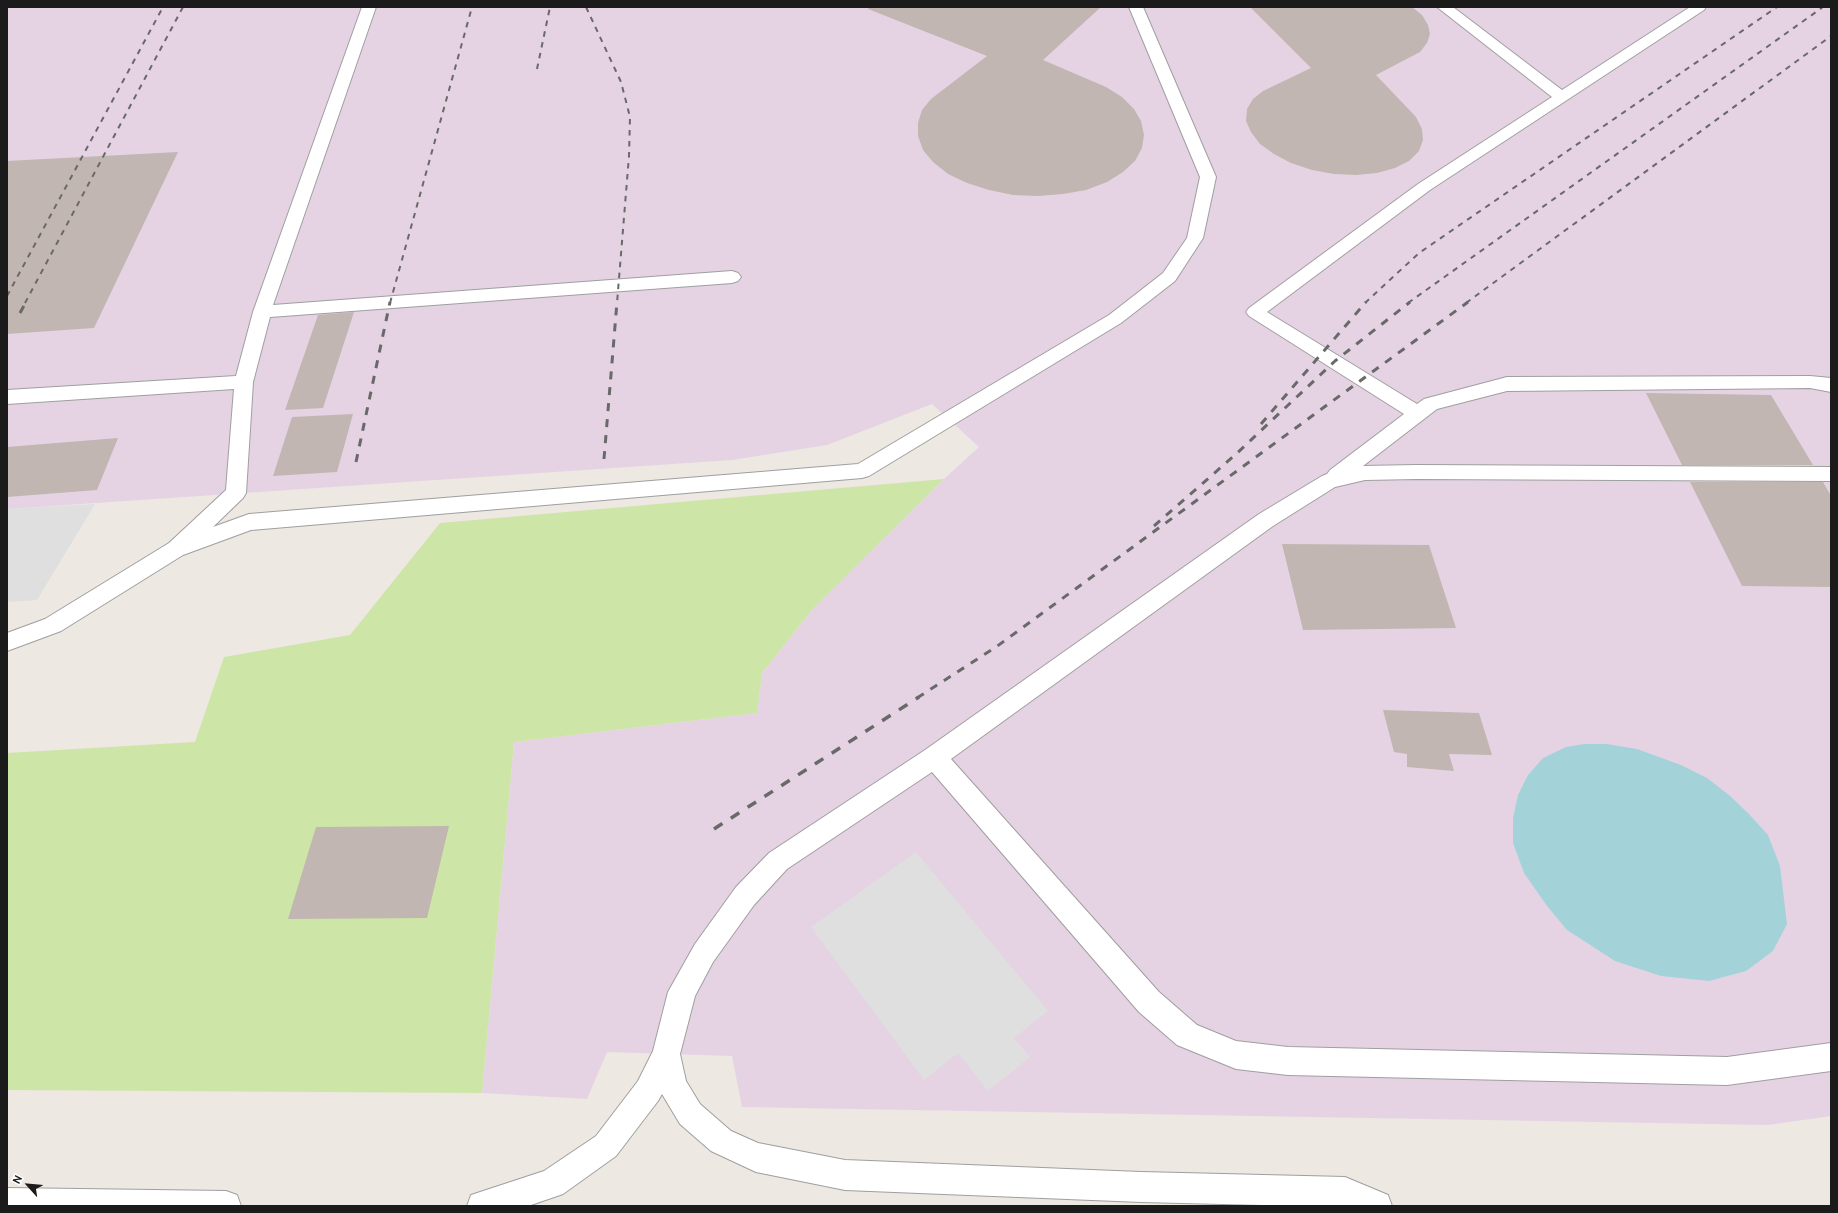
<!DOCTYPE html>
<html>
<head>
<meta charset="utf-8">
<style>
	body { margin:0 }
	#map { position:relative; width:1838px; height:1213px; overflow:hidden; background:#ede8e1; font-family:Cabin,sans-serif }
	canvas { display:block }
	.frame { position:absolute; inset:0; border:8px solid #1b1b1b; pointer-events:none }
	.north { position:absolute; left:8px; top:1165px; width:40px; height:40px; -webkit-text-stroke:3px #fff; paint-order:stroke; rotate:297deg; font-size:11px; font-weight:700; line-height:16px; text-align:center; color:#1b1b1b }
	.north::after { content:''; display:block; margin:auto; width:14px; height:18px; background:#1b1b1b; clip-path:polygon(50% 0,100% 100%,50% 72%,0 100%) }
</style>
</head>
<body>
<div id="map">
<canvas width="1838" height="1213"></canvas>
<div class="frame"></div>
<div class="north">N</div>
</div>
<script>
const ctx = document.querySelector('canvas').getContext('2d');
ctx.lineJoin = 'round';
function fillPath(path, color) {
  ctx.fillStyle = color;
  ctx.fill(path, 'evenodd');
}
function stroke(path, color, width, dash) {
  ctx.strokeStyle = color;
  ctx.lineWidth = width;
  ctx.lineCap = dash ? 'butt' : 'round';
  ctx.setLineDash(dash || []);
  ctx.stroke(path);
}
const industrial = new Path2D(`
	M7,7h1824v1109l-63,9 -1026,-18 -10,-51 -125,-4 -20,47 -105,-6 32,-351 243,-29 5,-40 50,-63 132,-131 35,-32 -47,-43 -105,41 -95,15 -725,49z`);
const grass = new Path2D(`
	M944,479l-132,131 -50,63 -5,40 -243,29 -32,351 -475,-3v-337l188,-11 29,-85 126,-22 90,-112z`);
const parking = new Path2D(`
	M95,504l-58,96 -30,2v-93z
	M916,852l132,159 -34,27 16,19 -42,34 -30,-38 -34,27 -113,-153z`);
const water = new Path2D(`
	M1584,744h23l30,5 44,16 26,13 22,17 20,19 19,21 12,31 7,58 -14,27 -27,20 -37,10 -48,-5 -46,-15 -48,-31 -20,-24 -23,-33 -11,-30v-25l5,-23 10,-20 15,-17 23,-11z`);
const building = new Path2D(`
	M869,7h232l-58,53 63,27 16,10 12,12 7,12 3,14 -2,13 -7,13 -12,11 -16,10 -21,8 -23,4 -25,2 -25,-1 -24,-5 -22,-7 -19,-9 -15,-12 -10,-12 -5,-14v-13l4,-13 9,-11 56,-43 -119,-47z
	M1250,7h162l10,8 6,10 2,9 -3,9 -7,9 -44,23 40,42 6,12 1,11 -4,11 -10,10 -14,7 -18,5 -21,2 -22,-1 -22,-4 -21,-7 -17,-9 -14,-10 -9,-12 -5,-11 1,-12 6,-10 10,-8 48,-23z
	M178,152l-84,176 -87,6v-173z
	M354,312l-31,96 -38,2 33,-95z
	M1646,393l125,2 42,70h-131z
	M353,414l-16,58 -64,4 19,-59z
	M118,438l-21,52 -90,7v-50z
	M1690,482h133l8,14v91l-89,-1z
	M1282,544l147,1 27,83 -153,2z
	M1383,710l96,3 13,42 -43,-1 5,17 -47,-4v-13l-13,-2z
	M449,826l-22,92 -139,1 28,-92z`);
const service = new Path2D(`
	M362,7h14l-103,298 459,-34 6,2 3,4 -3,4 -6,2 -462,34 -17,65 -7,111 -3,5 -30,29 36,-13 609,-50 251,-149 54,-42 24,-35 13,-61 -71,-170h14l73,170 -13,61 -28,43 -54,42 -252,153 -7,2 -611,52 -68,25 -122,76 -54,20v-18l38,-14 124,-76 57,-53 8,-101 -227,15v-14l229,-14 17,-64z
	M1437,7h16l109,83 128,-83h16l-2,3 -274,180 -163,122 150,92 7,-5 83,-22 303,-1 21,2v14l-21,-4 -303,3 -70,18 -74,57 54,-1 414,2v14l-414,-2 -52,1 -30,7 -62,39 -322,233 208,233 38,33 39,16 52,6 439,10 104,-14v28l-104,14 -439,-10 -52,-6 -59,-24 -38,-33 -207,-240 -145,97 -33,36 -41,57 -18,34 -15,58 6,27 14,23 31,27 27,12 87,17 296,12 204,5 43,18 4,11h-89l-162,-4 -296,-12 -89,-18 -45,-21 -31,-27 -18,-30 -4,7 -42,55 -53,38 -35,12h-61l4,-11 73,-24 52,-35 42,-55 15,-30 15,-59 27,-48 41,-57 33,-34 156,-103 334,-236 63,-38 5,-2 3,-4 74,-56 -155,-98 -3,-4 3,-4 169,-124 134,-87z`);
const tertiary = new Path2D(`
	M7,1188l219,3 11,4 4,11h-234z`);
const railFar2 = new Path2D(`
	M586,7l35,75 9,35 -1,39 -12,147
	M537,69l13,-62
	M7,296l156,-289
	M25,303l158,-296
	M390,303l82,-296
	M1365,303l54,-50 358,-246
	M1408,303l415,-296
	M1466,303l365,-267`);
const railFar1 = new Path2D(`
	M20,313l6,-11
	M1261,424l105,-122
	M604,459l13,-157
	M356,462l34,-160
	M1154,526l81,-71 100,-94 75,-59
	M917,698l79,-51 472,-345`);
const rail = new Path2D(`
	M714,829l205,-132`);
fillPath(industrial, '#e5d3e4');
fillPath(grass, '#cee5a8');
fillPath(parking, '#dfdfdf');
fillPath(water, '#a3d3d9');
fillPath(building, '#c1b6b1');
stroke(service, '#9f9f9f', 2);
stroke(tertiary, '#9f9f9f', 2);
fillPath(service, '#fff');
fillPath(tertiary, '#fff');
stroke(railFar2, '#696969', 2, [5.5, 5.5]);
stroke(railFar1, '#696969', 3, [8, 8]);
stroke(rail, '#696969', 3.5, [10, 10]);
</script>
</body>
</html>
